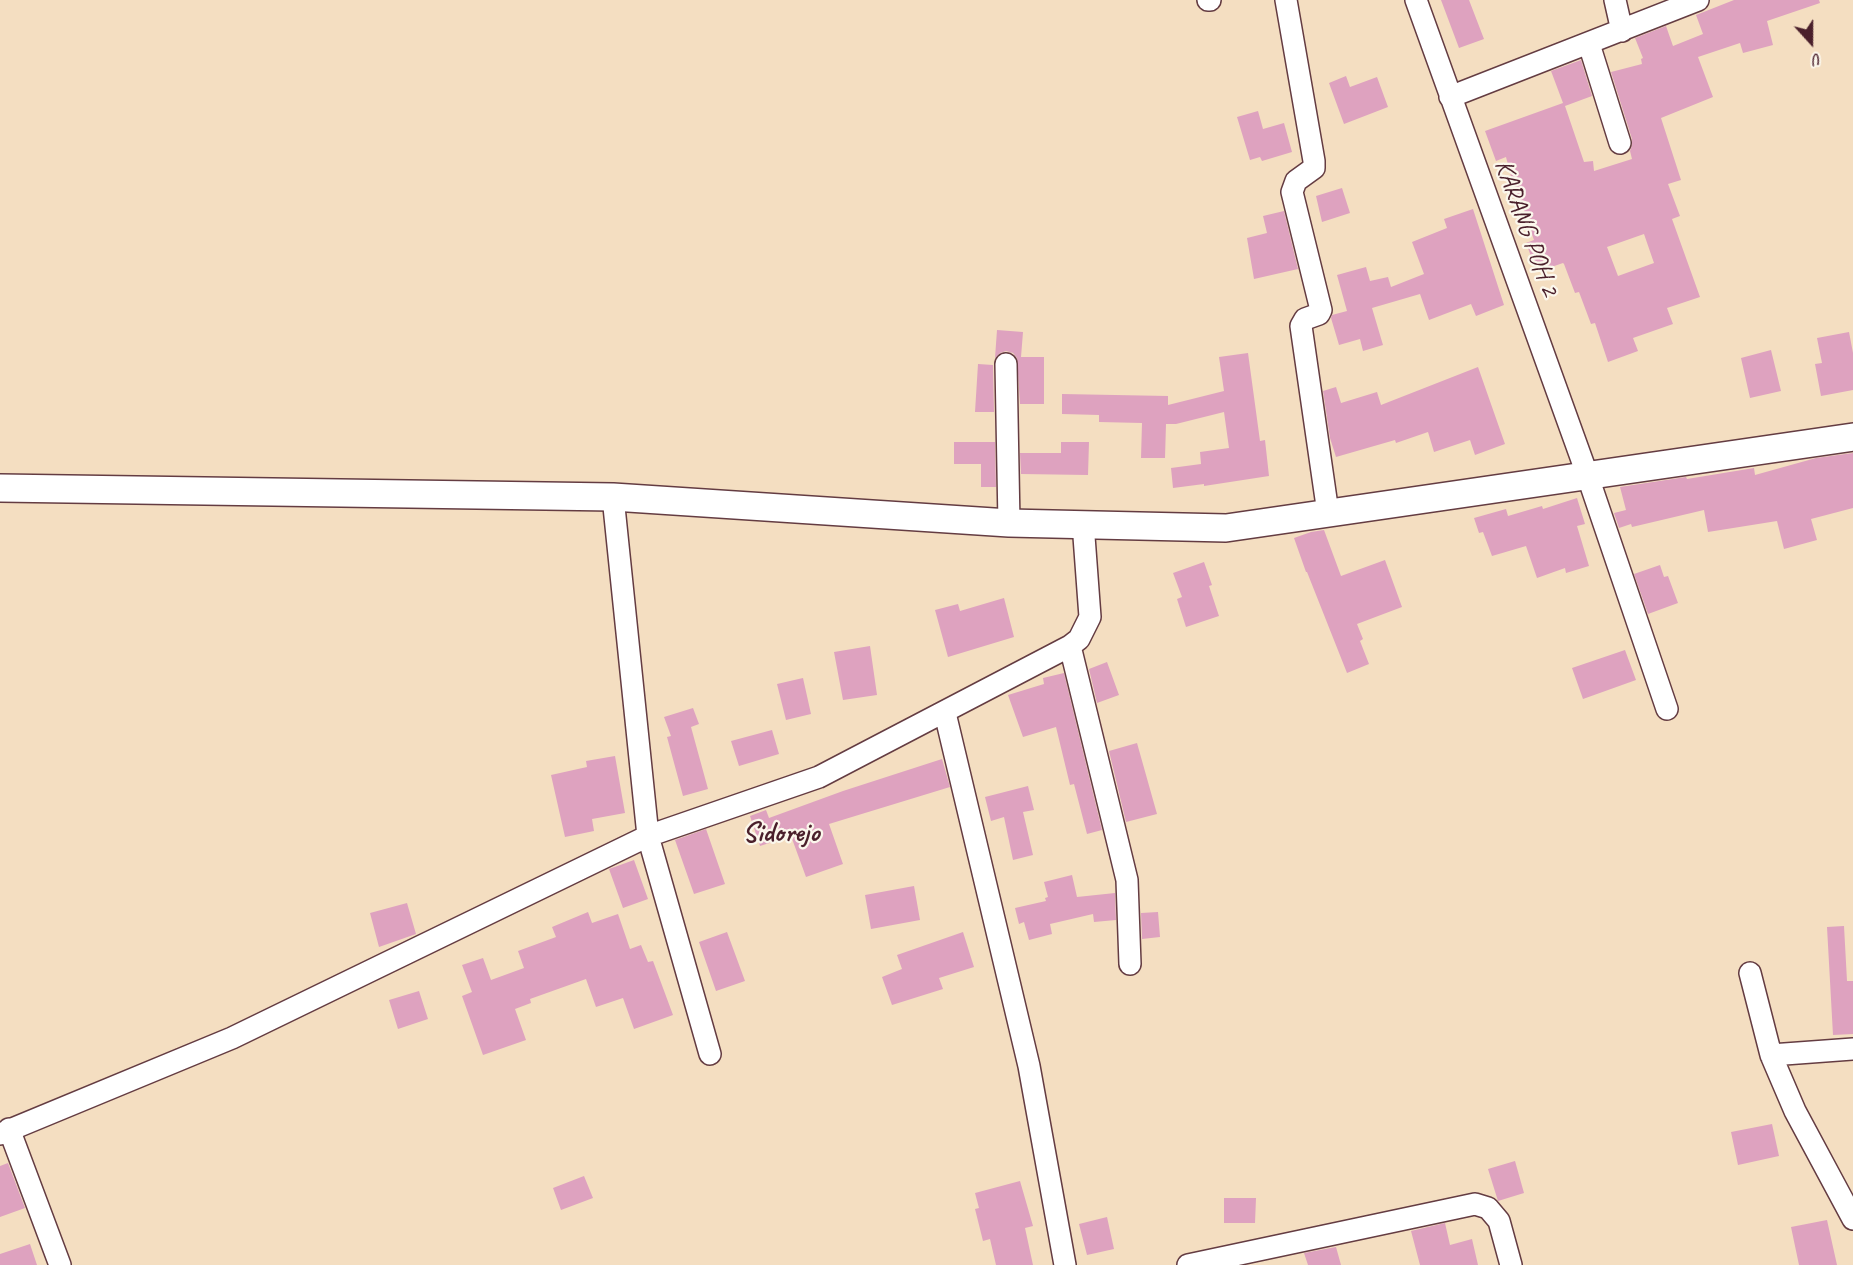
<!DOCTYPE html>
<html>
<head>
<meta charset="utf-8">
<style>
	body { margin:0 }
	#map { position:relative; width:1853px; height:1265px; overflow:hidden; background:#f4dec1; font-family:Caveat,sans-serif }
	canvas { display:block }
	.north { position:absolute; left:1781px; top:12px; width:60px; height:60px; -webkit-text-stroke:4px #fbf7ec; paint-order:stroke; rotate:159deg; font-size:16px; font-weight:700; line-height:24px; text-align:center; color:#4a1f2b }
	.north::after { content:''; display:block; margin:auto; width:21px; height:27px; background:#4a1f2b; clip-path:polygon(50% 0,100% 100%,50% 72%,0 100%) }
</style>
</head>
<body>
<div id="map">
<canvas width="1853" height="1265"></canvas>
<div class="north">U</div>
</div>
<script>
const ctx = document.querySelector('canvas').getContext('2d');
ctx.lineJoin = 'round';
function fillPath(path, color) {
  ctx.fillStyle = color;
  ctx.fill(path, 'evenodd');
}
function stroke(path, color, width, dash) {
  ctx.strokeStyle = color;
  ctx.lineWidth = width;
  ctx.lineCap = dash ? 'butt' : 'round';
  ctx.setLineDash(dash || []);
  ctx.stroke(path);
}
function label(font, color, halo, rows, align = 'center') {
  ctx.font = font + ' Caveat,sans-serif';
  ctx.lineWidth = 4.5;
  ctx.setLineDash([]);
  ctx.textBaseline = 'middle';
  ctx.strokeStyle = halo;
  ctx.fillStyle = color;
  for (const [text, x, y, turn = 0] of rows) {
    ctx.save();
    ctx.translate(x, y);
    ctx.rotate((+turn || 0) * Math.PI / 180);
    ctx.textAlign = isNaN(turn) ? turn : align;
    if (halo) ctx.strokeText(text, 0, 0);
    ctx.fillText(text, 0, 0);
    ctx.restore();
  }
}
const building = new Path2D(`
	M1441,0h28l15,39 -25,9z
	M1734,0h85l1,3 -53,18 6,24 -30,8 -3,-10 -42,14 15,40 -52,21 20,62 -13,4 12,32 -8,3 28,78 -33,11 6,16 -40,14 5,13 -30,11 -13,-39 -4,1 -12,-32 -4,1 -11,-29 -1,-1 -26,9 -11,-29 8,-3 -14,-41 -3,1 -11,-43 -10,4 -11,-30 78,-28 -12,-32 30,-11 11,36 -27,10 19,56 9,-1 1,10 38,-12 -2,-8 2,-6v-6l-21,-67 31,-8 -1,-5 2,-1 -8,-20 31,-12 7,20 30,-12 -7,-19zM1644,234l10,29 -36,13 -11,-29z
	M1346,76l4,11 27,-10 11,30 -44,17 -15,-41z
	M1258,111l5,18 21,-6 8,29 -30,9 -2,-4 -10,3 -13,-43z
	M1342,188l8,25 -28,9 -6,-26z
	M1473,209l31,96 -28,11 -5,-12 -42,16 -9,-26 -48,14 11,37 -20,6 -3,-12 -21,6 -8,-27 1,-3 15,-4 -10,-36 29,-8 4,14 18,-4 3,10 33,-13 -12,-32 35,-14 -3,-9z
	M1284,211l14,58 -44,10 -7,-41 20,-5 -4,-17z
	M997,330l26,2 -2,25h23v47h-24l-3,-46 -4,-5 -7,-2 -6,2 -5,5z
	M1849,332l4,21v37l-32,6 -6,-32 7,-1 -5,-25z
	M1771,350l10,41 -31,7 -9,-40z
	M1248,353l12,88 5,-1 4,36 -65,10v-2l-31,4 -2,-20 30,-4 -1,-12 29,-4 -5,-36 -48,12h-10l-1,34h-24l1,-35 -43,-1v-7l-37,-1v-20l106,2v9l56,-14 -5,-34z
	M978,364l15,1 1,47h-19z
	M1478,367l27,77 -30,11 -5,-15 -36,12 -6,-20 -32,11 -1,-3 -59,17 -6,-19 -7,-47 13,-4 5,16 36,-11 4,13z
	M954,442h41l1,45h-15v-23h-27z
	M1061,442h28l-1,33 -67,-1 -1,-21h41z
	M1853,453v55l-42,11 6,21 -33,9 -7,-28 -69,11 -4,-22 -72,17 -1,-3 -12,4 -5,-15 12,-3 -6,-23 66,-10 1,2 67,-11 1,7 61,-17z
	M1577,498l8,26 -8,2 12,40 -23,7 -1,-5 -28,10 -11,-32 -34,10 -9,-24 -4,1 -5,-15 32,-9 2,7 34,-10 1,3z
	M1324,530l17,46 44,-16 17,47 -45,17 6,15 -3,2 9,23 -22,9 -40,-101h-1l-12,-34 17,-6z
	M1204,562l8,23 -3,1 10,30 -33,11 -9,-28 5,-2 -9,-24z
	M1660,565l4,12 4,-1 10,27 -30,11 -14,-40z
	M1004,598l10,39 -66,20 -13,-47 23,-6 2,7z
	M870,646l7,49 -34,5 -9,-48z
	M1625,650l11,30 -53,19 -11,-31z
	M1107,662l12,33 -22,8 -8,-34z
	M1064,673l38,157 -15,4 -13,-50 -4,1 -14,-58 -33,10 -15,-42 36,-11 -1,-6z
	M803,678l8,36 -25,6 -9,-36z
	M693,708l6,16 -8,3 17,62 -25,7 -16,-59 4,-1 -7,-19z
	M772,730l7,24 -40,12 -8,-25z
	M1137,743l20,71 -31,8 -17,-71z
	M615,756l10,57 -33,6 2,12 -29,6 -14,-62 36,-8 -1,-6z
	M942,759l8,28 -121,37 14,40 -37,13 -15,-41 -31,10 -10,-30 16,-6 3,8 74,-27z
	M1028,786l6,24 -11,2 10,43 -20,5 -9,-43 -13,4 -6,-24z
	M706,829l19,55 -31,10 -19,-54z
	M634,860l14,39 -25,9 -14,-39z
	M1072,875l5,22 38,-4 1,27 -22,2 -1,-8 -43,10 2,10 -23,6 -5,-18 -5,2 -4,-16 31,-7 -1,-3 3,-1 -4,-15z
	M914,886l6,34 -49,9 -6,-34z
	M407,903l9,31 -37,13 -9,-34z
	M588,912l4,11 26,-9 12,35 11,-4 7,17 5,-1 20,54 -39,14 -11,-31 -27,9 -10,-28 -56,20 1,4 -16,6 11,31 -43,15 -21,-59 10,-4 -10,-27 21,-7 8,22 33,-12 -6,-17 38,-14 -4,-10z
	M1158,912l2,25 -18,2 -1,-26z
	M1844,926l3,55h6v53l-20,1 -6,-108z
	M727,932l18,49 -29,10 -17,-49z
	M963,932l11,35 -35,11 4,11 -51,16 -10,-28 20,-8 -5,-14z
	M419,991l9,28 -30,10 -9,-29z
	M1772,1124l7,32 -41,9 -7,-33z
	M1515,1161l9,32 -26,8 -10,-32z
	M8,1163l17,45 -25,9v-51z
	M584,1176l9,22 -32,12 -8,-22z
	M1020,1181l13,45 -8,2 8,37h-37l-6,-26 -7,2 -8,-32 4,-1 -4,-15z
	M1224,1198h32l-1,25h-31z
	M1107,1217l7,32 -27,6 -8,-31z
	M1827,1220l10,45h-38l-8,-38z
	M1445,1223l5,22 22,-6 6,26h-58l-9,-34z
	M30,1244l7,21h-37v-11z
	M1336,1247l5,18h-33l-4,-12z`);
const minor = new Path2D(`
	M1208,0h2
	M1286,0l28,161v7l-18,13 -4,11 29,118 -2,4 -14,5 -4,7 27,187
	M1416,0l171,474 80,235
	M1615,0l7,31
	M1589,44l31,99
	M1450,97l248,-97
	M1006,364l3,159
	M613,497l35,339 62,218
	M1070,646l57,234 3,84
	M945,713l84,353 36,199
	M1750,973l21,82 24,56 58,108
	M1771,1055l82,-6
	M9,1129l51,136
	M0,1134l232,-96 416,-202 171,-59 251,-131 9,-7 11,-22 -7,-94
	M1188,1265l287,-61 13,4 11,13 12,44`);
const major = new Path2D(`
	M0,488l613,9 396,26 217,5 627,-91`);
const streetNames = [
	["KARANG POH 2",1526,228,70]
];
const quarterNames = [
	["Sidorejo",781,834]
];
fillPath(building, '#dea2bf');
stroke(minor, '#643c42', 24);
stroke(major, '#643c42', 30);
stroke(minor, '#fff', 21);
stroke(major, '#fff', 27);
label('26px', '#4a1f2b', '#fbf7ec', streetNames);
label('bold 28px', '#4a1f2b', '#fbf7ec', quarterNames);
</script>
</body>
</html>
